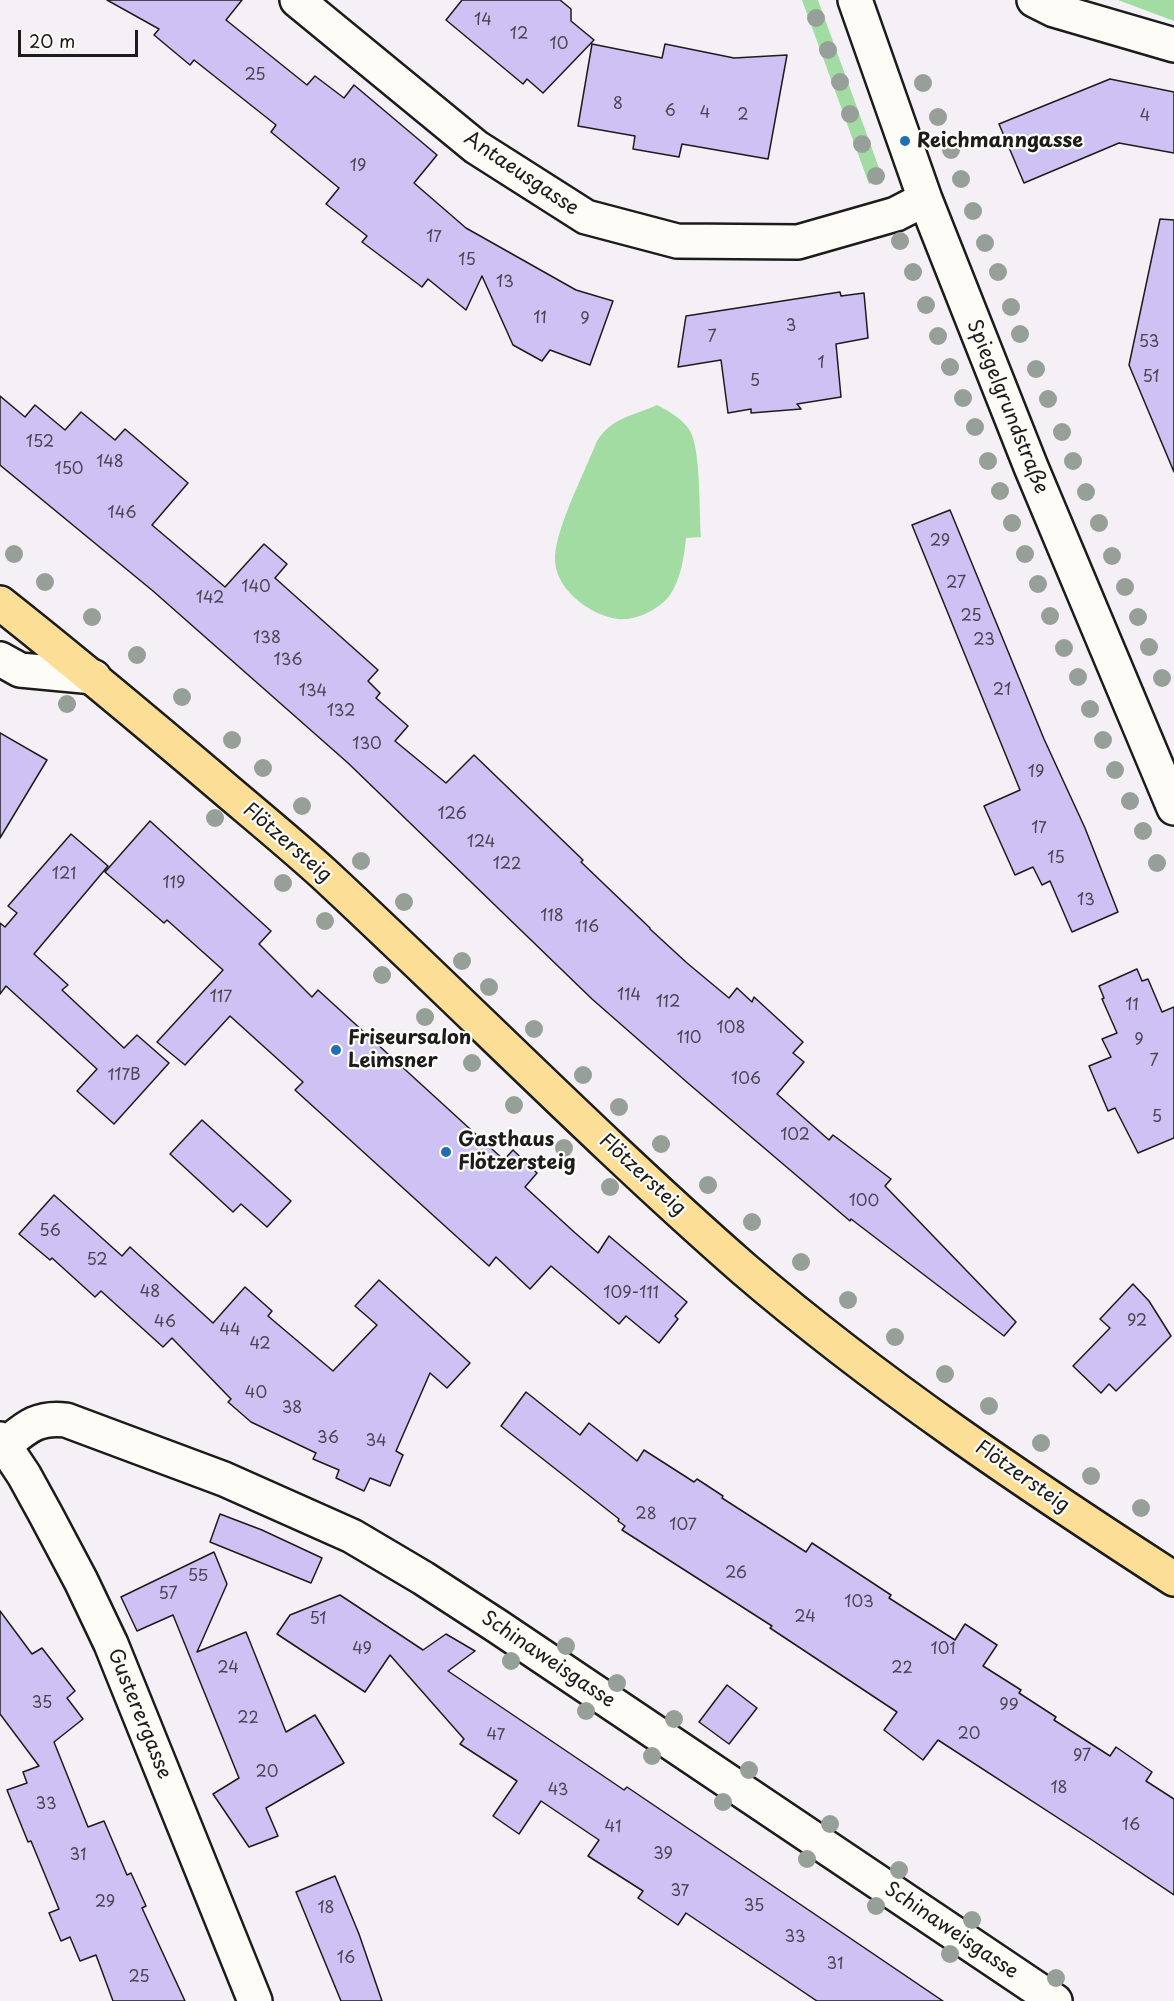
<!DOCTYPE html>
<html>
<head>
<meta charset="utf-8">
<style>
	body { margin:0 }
	#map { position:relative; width:1174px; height:2001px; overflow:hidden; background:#f4f0f6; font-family:"Playpen Sans",sans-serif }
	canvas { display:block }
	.scale { position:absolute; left:18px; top:30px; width:120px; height:27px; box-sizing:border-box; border:3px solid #1c1c1c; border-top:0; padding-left:8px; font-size:18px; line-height:21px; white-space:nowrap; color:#1c1c1c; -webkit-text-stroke:4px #fdfcf7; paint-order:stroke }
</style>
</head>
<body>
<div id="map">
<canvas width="1174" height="2001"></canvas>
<div class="scale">20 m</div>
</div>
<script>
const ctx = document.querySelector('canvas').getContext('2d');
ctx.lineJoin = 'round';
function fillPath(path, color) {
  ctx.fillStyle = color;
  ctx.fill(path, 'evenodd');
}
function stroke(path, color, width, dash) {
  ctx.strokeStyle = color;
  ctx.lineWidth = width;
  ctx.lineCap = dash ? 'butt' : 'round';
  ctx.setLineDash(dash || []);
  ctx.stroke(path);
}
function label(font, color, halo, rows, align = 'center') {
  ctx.font = font + ' "Playpen Sans",sans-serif';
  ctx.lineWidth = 4.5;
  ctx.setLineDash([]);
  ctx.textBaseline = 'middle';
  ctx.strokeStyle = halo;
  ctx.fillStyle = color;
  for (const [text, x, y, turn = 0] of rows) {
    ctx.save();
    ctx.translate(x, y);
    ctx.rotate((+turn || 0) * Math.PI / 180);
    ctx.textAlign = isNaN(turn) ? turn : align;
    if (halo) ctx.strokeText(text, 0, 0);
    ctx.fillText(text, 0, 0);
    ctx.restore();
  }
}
const green = new Path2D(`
	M802,0h16l65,179 -14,5z
	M1118,0h56v21z
	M657,405c12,6 27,15 33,26 11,18 9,82 11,106l-15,1c-2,20 -5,40 -16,57 -10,14 -34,26 -52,24 -29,-4 -65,-31 -63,-63 2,-30 30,-85 42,-115 15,-24 36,-25 60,-36z`);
const building = new Path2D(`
	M107,0h135l-16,20 81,65 8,-9 29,22 10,-13 83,70 -23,28 52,45 110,62 37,11 -23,64 -40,-15 -8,11 -29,-16 -31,-69 -16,34 -38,-31 -6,8 -60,-45 5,-6 -41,-32 13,-16 -68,-56 5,-7 -82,-65 -4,5 -36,-30 5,-6z
	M462,0h98l11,9v12l23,19 -51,53 -16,-14 -4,5 -77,-64z
	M592,44l70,14 3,-14 69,14 53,-3 -19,104 -86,-15 -3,13 -46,-8 2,-13 -57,-10z
	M1110,79l64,13v61l-55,-10 -95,40 -25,-59z
	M1160,219l14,1v252l-45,-107z
	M840,292l1,4 23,-3 4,45 -32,6 5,53 -44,7 4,5 -50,4v-4l-23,4 -7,-53 -43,7 8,-51z
	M0,396l25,21 10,-12 30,25 16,-18 34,28 10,-11 63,54 -36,42 73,62 39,-43 23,20 -12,14 103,92 -10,11 12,12 -4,5 32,28 -13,15 51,42 28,-28 109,105 -2,2 69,66v1l37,34 42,35 8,-10 15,14 2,-5 49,45 -10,11 11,9 -27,32 52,46 4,-5 58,44 -6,7 131,136 -12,14 -153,-117 -1,2 -161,-137 -97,-85 -244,-236 -195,-172 -153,-126z
	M950,510l94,229 41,89 33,84 -46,20 -22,-51 -8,4 -9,-18 -18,8 -31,-69 36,-16 -108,-265z
	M0,733l47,27 -47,78z
	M150,821l121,110 -12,13 53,53 6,-7 186,170 9,-10 24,23 -12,14 48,44 25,22 11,-17 78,66 -12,14 3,3 -19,24 -33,-27 -7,8 -68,-58 -21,23 -34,-32 -7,9 -194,-176 8,-8 -73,-66 -45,49 -28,-23 66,-72 -56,-50 -3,3 -59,-51z
	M71,834l37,32 -74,88 34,31 -6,5 62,58 13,-13 32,28 -55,61 -37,-33 20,-22 -91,-83 -6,8v-71l5,4 12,-14 -9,-7z
	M1137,969l5,12 6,-2 14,33 12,-5v131l-36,15 -23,-45 -7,3 -19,-45 22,-9 -9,-18 15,-6 -15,-34 2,-1 -5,-12z
	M202,1120l89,81 -24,26 -26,-23 -8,8 -63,-58z
	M54,1195l68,61 8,-9 83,76 32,-36 27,24 -4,5 65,55 44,-46 -22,-19 24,-26 91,83 -23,25 -17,-15 -34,78 7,4 -13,31 -20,-8 -6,13 -28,-13 3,-8 -26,-11 3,-6 -65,-31 -23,-20 3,-3 -59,-61 -9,9 -62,-56 -6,6 -43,-39 -2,2 -31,-26z
	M1133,1284l16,17 22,35 -55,55 -7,-7 -8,9 -28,-27 37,-38 -10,-9z
	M526,1392l54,43 9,-12 48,38 7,-11 50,32 3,-3 26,17 -1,2 84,54 6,-9 79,52 -2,3 66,42 10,-16 32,21 -14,21 38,24 -2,3 37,24 -2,3 56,36 6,-9 36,25 -6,9 28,18v96l-82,-55 -154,-100 -15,20 -39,-30 13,-18 -127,-84 2,-2 -150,-96 3,-4 -7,-5 1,-2 -118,-93z
	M220,1514l42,16 60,28 -11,25 -101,-41z
	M214,1552l13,32 -30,68 49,-20 40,100 29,-17 29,48 -78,45 12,28 -29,11 -36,-53 26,-16 -66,-163 -36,16 -16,-34z
	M340,1595l83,55 23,-16 29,17 -27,20 176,119 3,-3 316,214h-126l-131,-88 -8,12 -40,-27 5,-7 -55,-35 11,-16 -58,-39 -22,33 -26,-18 24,-35 -57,-37 4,-5 -74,-84 -25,37 -88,-58 13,-19z
	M0,1611l32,43 10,-6 33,43 -8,7 16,21 -29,23 34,85 16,-6 23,54 4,-2 15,33 -4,2 43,93h-72l-17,-46 -16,6 -10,-24 -9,4 -12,-28 10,-4 -28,-68 -3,1 -21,-52 20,-7 -4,-11 16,-6 -39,-52z
	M727,1685l30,23 -28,36 -30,-22z
	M335,1876l24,58 23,67h-41l-45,-109z`);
const minor = new Path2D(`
	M297,0l179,147 110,70 91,24 121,1 98,-28 29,-15
	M855,0l70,199 106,268 143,341
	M1034,0l20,10 120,35
	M0,659l20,11 74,7
	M0,1439l24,36 22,40 35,66 30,63 144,357
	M0,1449c23,-18 34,-33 66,-29l158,59 128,57 71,42 74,48 558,375`);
const major = new Path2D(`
	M0,603c76,60 151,123 225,186 33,28 67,56 99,85 141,131 275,268 420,395 134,115 282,214 430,310`);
const trees = [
	[816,18],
	[828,50],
	[840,82],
	[923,83],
	[850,114],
	[938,117],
	[862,144],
	[951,150],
	[876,176],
	[961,179],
	[973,211],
	[900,241],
	[985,243],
	[913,272],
	[998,272],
	[926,305],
	[1011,307],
	[1020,334],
	[938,336],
	[950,367],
	[1036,369],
	[963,398],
	[1048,399],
	[975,427],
	[1062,432],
	[988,461],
	[1073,461],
	[1000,491],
	[1086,492],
	[1012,523],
	[1099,523],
	[14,554],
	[1025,554],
	[1112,556],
	[45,582],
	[1038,584],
	[1125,587],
	[1050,616],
	[92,617],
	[1138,617],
	[1149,647],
	[1064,648],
	[137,655],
	[1078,677],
	[1162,678],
	[182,697],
	[67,704],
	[1090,709],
	[232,740],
	[1103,740],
	[263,768],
	[1115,770],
	[1130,801],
	[302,806],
	[215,818],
	[1143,831],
	[361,861],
	[1157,863],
	[283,883],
	[404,902],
	[325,921],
	[462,961],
	[382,975],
	[489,987],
	[425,1017],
	[534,1029],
	[472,1063],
	[583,1075],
	[514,1105],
	[619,1107],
	[661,1144],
	[564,1148],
	[708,1185],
	[610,1187],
	[752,1222],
	[801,1262],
	[848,1300],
	[895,1337],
	[945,1374],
	[989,1406],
	[1041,1443],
	[1091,1476],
	[1141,1508],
	[566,1646],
	[511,1661],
	[617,1683],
	[586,1711],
	[674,1719],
	[652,1756],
	[749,1770],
	[723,1802],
	[830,1824],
	[807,1859],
	[899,1870],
	[876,1906],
	[972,1920],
	[950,1954],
	[1056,1978]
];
const markers = [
	[905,141,6,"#1f6fb2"],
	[336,1050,6,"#1f6fb2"],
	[446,1152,6,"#1f6fb2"]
];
const numberNames = [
	["14",483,21],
	["12",519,35],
	["10",559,45],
	["25",255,76],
	["8",618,105],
	["6",670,112],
	["4",705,114],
	["2",743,116],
	["4",1145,117],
	["19",358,167],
	["17",434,238],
	["15",467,261],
	["13",505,283],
	["11",540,319],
	["9",585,320],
	["3",791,327],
	["7",712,338],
	["53",1149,343],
	["1",821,364],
	["51",1151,378],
	["5",755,382],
	["152",40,443],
	["148",110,463],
	["150",69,470],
	["146",122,514],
	["29",940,542],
	["27",956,584],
	["140",256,588],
	["142",210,599],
	["25",971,617],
	["138",267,639],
	["23",984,641],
	["136",288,661],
	["21",1002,691],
	["134",313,692],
	["132",341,712],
	["130",367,745],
	["19",1036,773],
	["126",452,815],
	["17",1039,829],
	["124",481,843],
	["15",1056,859],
	["122",507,865],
	["121",64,875],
	["119",174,884],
	["13",1086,901],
	["118",552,917],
	["116",587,928],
	["114",629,996],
	["117",221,998],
	["112",668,1003],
	["11",1132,1006],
	["108",731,1029],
	["110",689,1039],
	["9",1139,1041],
	["7",1154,1062],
	["117B",124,1076],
	["106",746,1080],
	["5",1157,1118],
	["102",795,1136],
	["100",864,1202],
	["56",50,1232],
	["52",97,1261],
	["48",150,1293],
	["109-111",631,1294],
	["92",1137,1322],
	["46",165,1323],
	["44",230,1331],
	["42",260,1345],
	["40",256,1394],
	["38",292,1409],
	["36",328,1439],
	["34",376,1442],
	["28",646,1515],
	["107",683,1526],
	["26",736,1574],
	["55",198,1577],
	["57",168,1595],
	["103",859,1603],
	["24",805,1618],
	["51",318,1620],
	["49",362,1650],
	["101",943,1650],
	["24",228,1669],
	["22",902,1669],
	["35",42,1704],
	["99",1009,1706],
	["22",248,1719],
	["20",969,1735],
	["47",496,1736],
	["97",1082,1757],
	["20",267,1773],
	["18",1059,1789],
	["43",558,1791],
	["33",46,1805],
	["16",1131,1826],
	["41",613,1828],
	["39",663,1855],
	["31",78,1856],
	["37",680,1892],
	["29",105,1903],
	["35",754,1907],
	["18",326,1909],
	["33",795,1938],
	["16",346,1959],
	["31",835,1965],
	["25",139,1978]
];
const poiNames = [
	["Reichmanngasse",917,141],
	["Friseursalon",348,1038],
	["Leimsner",348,1061],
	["Gasthaus",458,1140],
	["Flötzersteig",458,1163]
];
const streetNames = [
	["Antaeusgasse",521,174,34],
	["Spiegelgrundstraße",1007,407,68],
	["Flötzersteig",287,843,41],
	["Flötzersteig",642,1175,43],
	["Flötzersteig",1022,1477,35],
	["Schinaweisgasse",548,1660,34],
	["Gusterergasse",139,1714,68],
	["Schinaweisgasse",951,1931,34]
];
fillPath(green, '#a2dca2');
fillPath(building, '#cec2f4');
stroke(building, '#1c1c1c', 1.5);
stroke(minor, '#1c1c1c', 38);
stroke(major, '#1c1c1c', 38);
stroke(minor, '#fdfcf7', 33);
stroke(major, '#fdde96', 33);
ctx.fillStyle = '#97a098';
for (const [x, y] of trees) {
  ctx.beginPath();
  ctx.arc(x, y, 9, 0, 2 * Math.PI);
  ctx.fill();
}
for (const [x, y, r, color] of markers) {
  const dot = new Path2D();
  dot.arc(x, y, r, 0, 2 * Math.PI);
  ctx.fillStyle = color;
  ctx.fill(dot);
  stroke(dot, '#fdfcf7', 2);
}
label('16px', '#484652', null, numberNames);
label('bold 20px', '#1c1c1c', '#fdfcf7', poiNames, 'left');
label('20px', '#1c1c1c', '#fdfcf7', streetNames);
</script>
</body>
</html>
